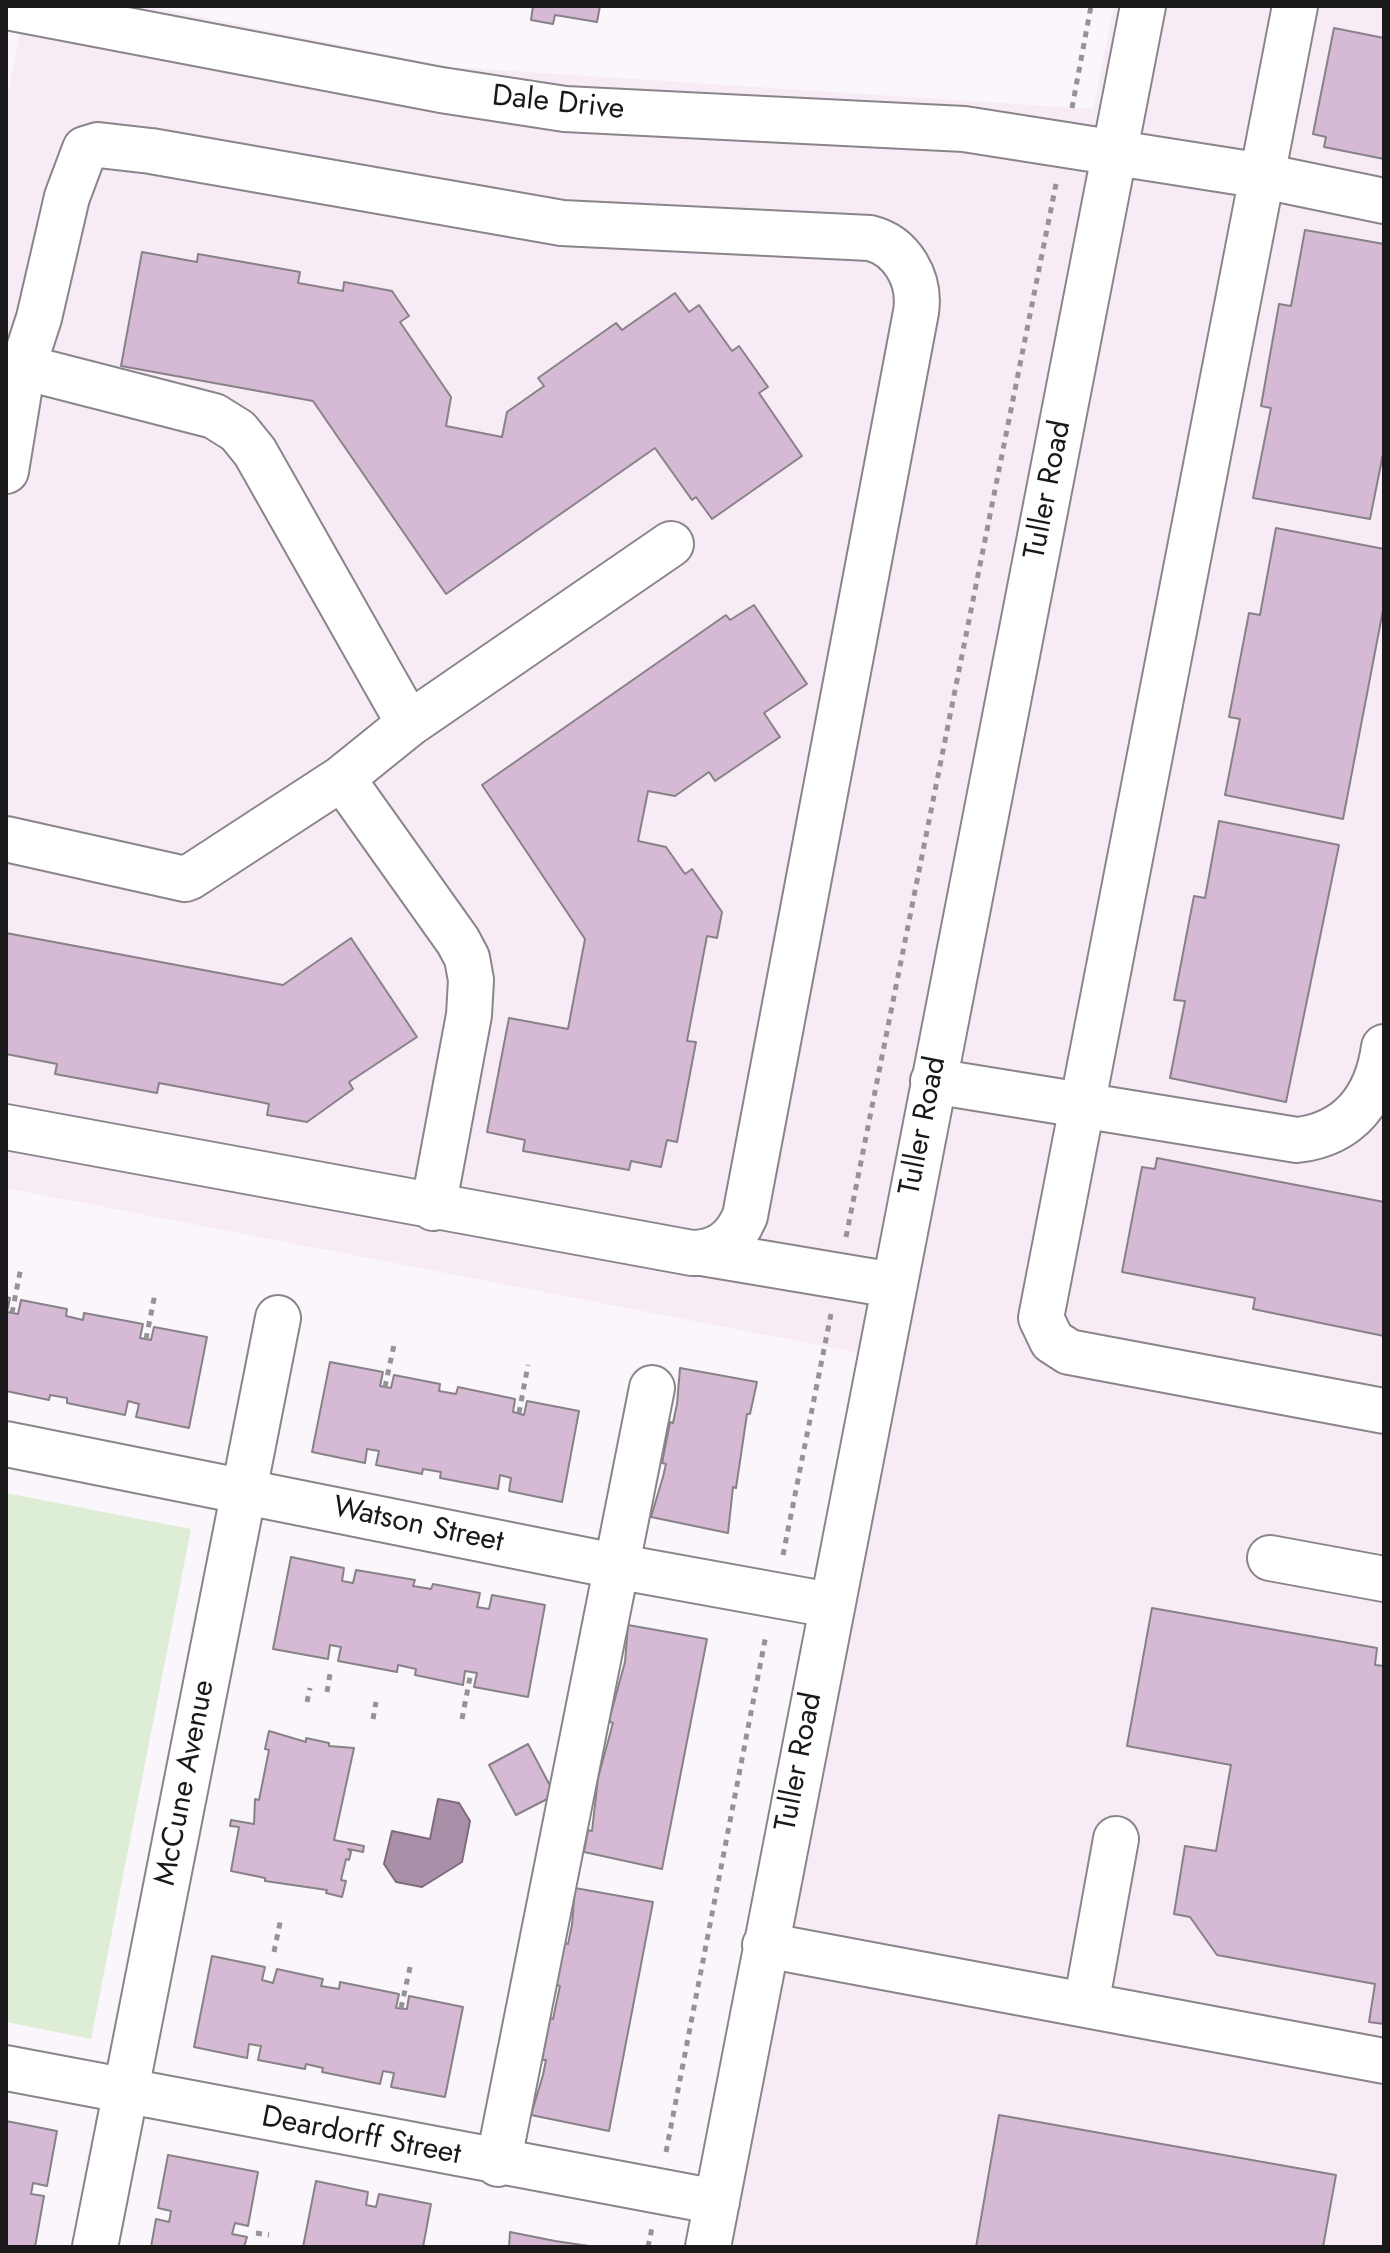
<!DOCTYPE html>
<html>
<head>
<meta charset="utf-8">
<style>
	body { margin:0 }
	#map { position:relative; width:1390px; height:2253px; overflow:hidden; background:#fbf6fb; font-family:Jost,sans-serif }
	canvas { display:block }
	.frame { position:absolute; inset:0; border:8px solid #1a181a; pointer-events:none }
</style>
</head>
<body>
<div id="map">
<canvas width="1390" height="2253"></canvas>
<div class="frame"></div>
</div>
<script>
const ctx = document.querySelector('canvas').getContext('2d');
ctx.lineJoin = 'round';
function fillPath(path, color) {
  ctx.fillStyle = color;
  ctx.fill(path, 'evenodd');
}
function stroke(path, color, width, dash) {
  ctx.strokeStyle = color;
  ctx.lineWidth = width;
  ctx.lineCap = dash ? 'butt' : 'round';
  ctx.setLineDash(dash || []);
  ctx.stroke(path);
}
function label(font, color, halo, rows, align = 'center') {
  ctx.font = font + ' Jost,sans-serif';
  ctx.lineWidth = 7;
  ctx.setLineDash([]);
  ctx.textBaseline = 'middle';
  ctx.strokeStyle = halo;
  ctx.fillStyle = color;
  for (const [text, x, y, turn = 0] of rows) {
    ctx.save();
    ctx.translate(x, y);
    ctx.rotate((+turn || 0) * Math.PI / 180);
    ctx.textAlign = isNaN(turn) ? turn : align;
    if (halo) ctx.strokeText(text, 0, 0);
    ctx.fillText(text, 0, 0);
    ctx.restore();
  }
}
const built = new Path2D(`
	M25,6h122l304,61 642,42 21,-103h270v2241h-685l171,-892 -864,-167v-1084z`);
const green = new Path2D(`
	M6,1493l185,36 -100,510 -85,-17z`);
const water = new Path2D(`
	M438,1799l21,4 11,18 -8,41 -40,25 -26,-5 -12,-18 8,-33 38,8z`);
const building = new Path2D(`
	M533,6h67l-3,16 -42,-7 -2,9 -22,-4z
	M1334,28l50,10v121l-60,-12 2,-10 -13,-3z
	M1305,230l79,14v205l-14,70 -117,-21 18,-90 -10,-2 18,-102 12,2z
	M142,252l55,10 1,-8 102,18 -2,11 45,8 1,-9 48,9 17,25 -9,6 51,75 -5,29 56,11 5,-25 37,-26 -6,-8 78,-55 6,7 53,-37 14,19 10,-7 33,46 7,-5 29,41 -9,6 43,63 -90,63 -16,-22 -4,3 -37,-52 -209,146 -133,-193 -192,-35z
	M1276,528l108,21v56l-41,214 -118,-24 15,-76 -11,-2 20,-104 11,2z
	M754,605l53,79 -43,29 16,24 -65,44 -6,-9 -34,24 -27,-5 -10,50 28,6 19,27 7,-5 30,43 -5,26 -10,-2 -20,105 9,1 -19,100 -10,-2 -6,27 -30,-6 -2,9 -106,-19 2,-11 -38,-8 22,-114 59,11 17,-90 -103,-154 244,-170 4,5z
	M1219,821l120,24 -53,257 -116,-24 15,-77 -11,-1 20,-104 11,2z
	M6,933l277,52 68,-47 66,99 -68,45 4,7 -46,33 -40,-7 2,-11 -9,-2 -101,-19 -2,10 -102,-19 2,-10 -51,-10z
	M1157,1158l227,44v134l-131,-27 2,-11 -133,-26 20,-105 13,2z
	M6,1297l4,1 -3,14 11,2 3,-14 46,9 -1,7 17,4 1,-7 59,11 -3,14 11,2 3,-13 53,10 -18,91 -53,-11 3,-13 -11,-3 -3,14 -58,-12v-5l-17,-3 -1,5 -43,-9z
	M330,1362l53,10 -3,14 5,1 6,1 3,-13 46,9 -1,7 17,3 2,-7 57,12 -2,13 11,3 3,-14 52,10 -17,91 -53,-11 2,-13 -11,-3 -2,14 -58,-11 1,-6 -18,-3 -1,5 -46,-9 3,-14 -12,-2 -2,14 -53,-11z
	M680,1368l77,14 -7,32h-3l-11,74 -3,-1 -5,46 -77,-16 12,-40 3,-13 -4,-1 8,-41 3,1 4,-19z
	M291,1557l53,11 -2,13 11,2 3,-13 59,10 -2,6 18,3 2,-5 47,9 -3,14 12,2 3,-14 53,10 -17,92 -54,-10 3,-14 -12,-2 -2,14 -48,-10 1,-6 -18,-4 -1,7 -59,-11 3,-14 -11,-2 -2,14 -55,-10z
	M1152,1608l225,40 -2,17 9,1v358l-15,-2 6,-38 -158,-29 -27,-38 -16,-3 11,-68 31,5 15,-86 -104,-19z
	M628,1625l79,14 -45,230 -78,-17 4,-22 4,1 6,-53 15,-55 -3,-1v-5l15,-55z
	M269,1731l37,11v-4l23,5v3l25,2 -20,92 30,6 -1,6 -15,-3 3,3 -2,8 -3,-1 -5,21 5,1 -4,16 -16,-4 1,-3 -62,-9v-3l-34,-7 8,-44 -9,-1 1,-6 23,4 1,-25 4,1 10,-50 -4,-1z
	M528,1744l27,51 -39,20 -27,-50z
	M575,1888l78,14 -44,229 -78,-16 12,-40 3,-15h-4l8,-42 3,1 4,-19 3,-14 -4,-1 8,-42 4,1 4,-19z
	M212,1956l53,11 -3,13 11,3 4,-14 46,10 -2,7 18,3 1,-7 59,12 -3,14 11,1 2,-13 54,11 -18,90 -54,-10 3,-14 -11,-2 -3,13 -58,-12 1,-4 -17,-4 -1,5 -47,-9 3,-14 -12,-2 -2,14 -53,-11z
	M999,2115l337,60 -13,72h-347z
	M6,2121l51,10 -10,55 -14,-3 -2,11 13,2 -9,51h-29z
	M168,2155l90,17 -10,54 -13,-3 -3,11 15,3 -3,10h-93l5,-28 13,3 1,-5 1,-6 -13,-3z
	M316,2181l52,11 -2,13 10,2 3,-13 52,10 -8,43h-120z
	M510,2232l45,9 34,5 -80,1z`);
const path = new Path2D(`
	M1072,108l19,-102
	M846,1237l210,-1053
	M12,1313l9,-46
	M146,1339l9,-45
	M385,1387l10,-47
	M519,1413l9,-48
	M783,1555l48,-241
	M327,1692l3,-18
	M307,1702l3,-14
	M373,1719l3,-17
	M462,1719l9,-47
	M274,1952l7,-34
	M401,2008l10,-45
	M666,2152l100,-517
	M256,2233l13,2
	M648,2247l4,-19`);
const minor = new Path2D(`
	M1295,6l-254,1312 11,23 17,11 315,59
	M6,7l435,83 124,19 399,20 299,47 121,25
	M23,367l191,49 24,15 17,21 154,272
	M6,471l17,-104 16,-49 28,-121 18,-48 13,-4 53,6 411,72 308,15c32,8 51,41 46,74l-171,904c-10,24 -27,37 -53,37l-686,-126
	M342,778l116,163 9,17 4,22 -2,35 -36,193
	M6,839l179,40 5,-2 152,-99 67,-54 262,-180
	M933,1081l364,59c53,-6 80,-42 87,-93
	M702,1253l191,32
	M6,1444l609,122 215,39
	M1270,1558l114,21
	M765,1945l619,116
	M1086,2005l30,-166
	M6,2068l711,134
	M498,2164l154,-776
	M95,2247l183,-929
	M708,2247l435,-2241`);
const streetNames = [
	["Dale Drive",558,104,6],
	["Tuller Road",1049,490,-79],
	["Tuller Road",924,1126,-79],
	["Watson Street",418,1526,12],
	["Tuller Road",800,1762,-79],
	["McCune Avenue",186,1783,-79],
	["Deardorff Street",361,2137,11]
];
fillPath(built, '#f7ebf6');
fillPath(green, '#ddedd6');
fillPath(water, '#aa8fa9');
stroke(water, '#7f6b7e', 2);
fillPath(building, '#d6bad5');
stroke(building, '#878286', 2);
stroke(minor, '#8a858a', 48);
stroke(path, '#969396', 5, [6, 6]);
stroke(minor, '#fff', 44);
label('30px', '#1a181a', '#fff', streetNames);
</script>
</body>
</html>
